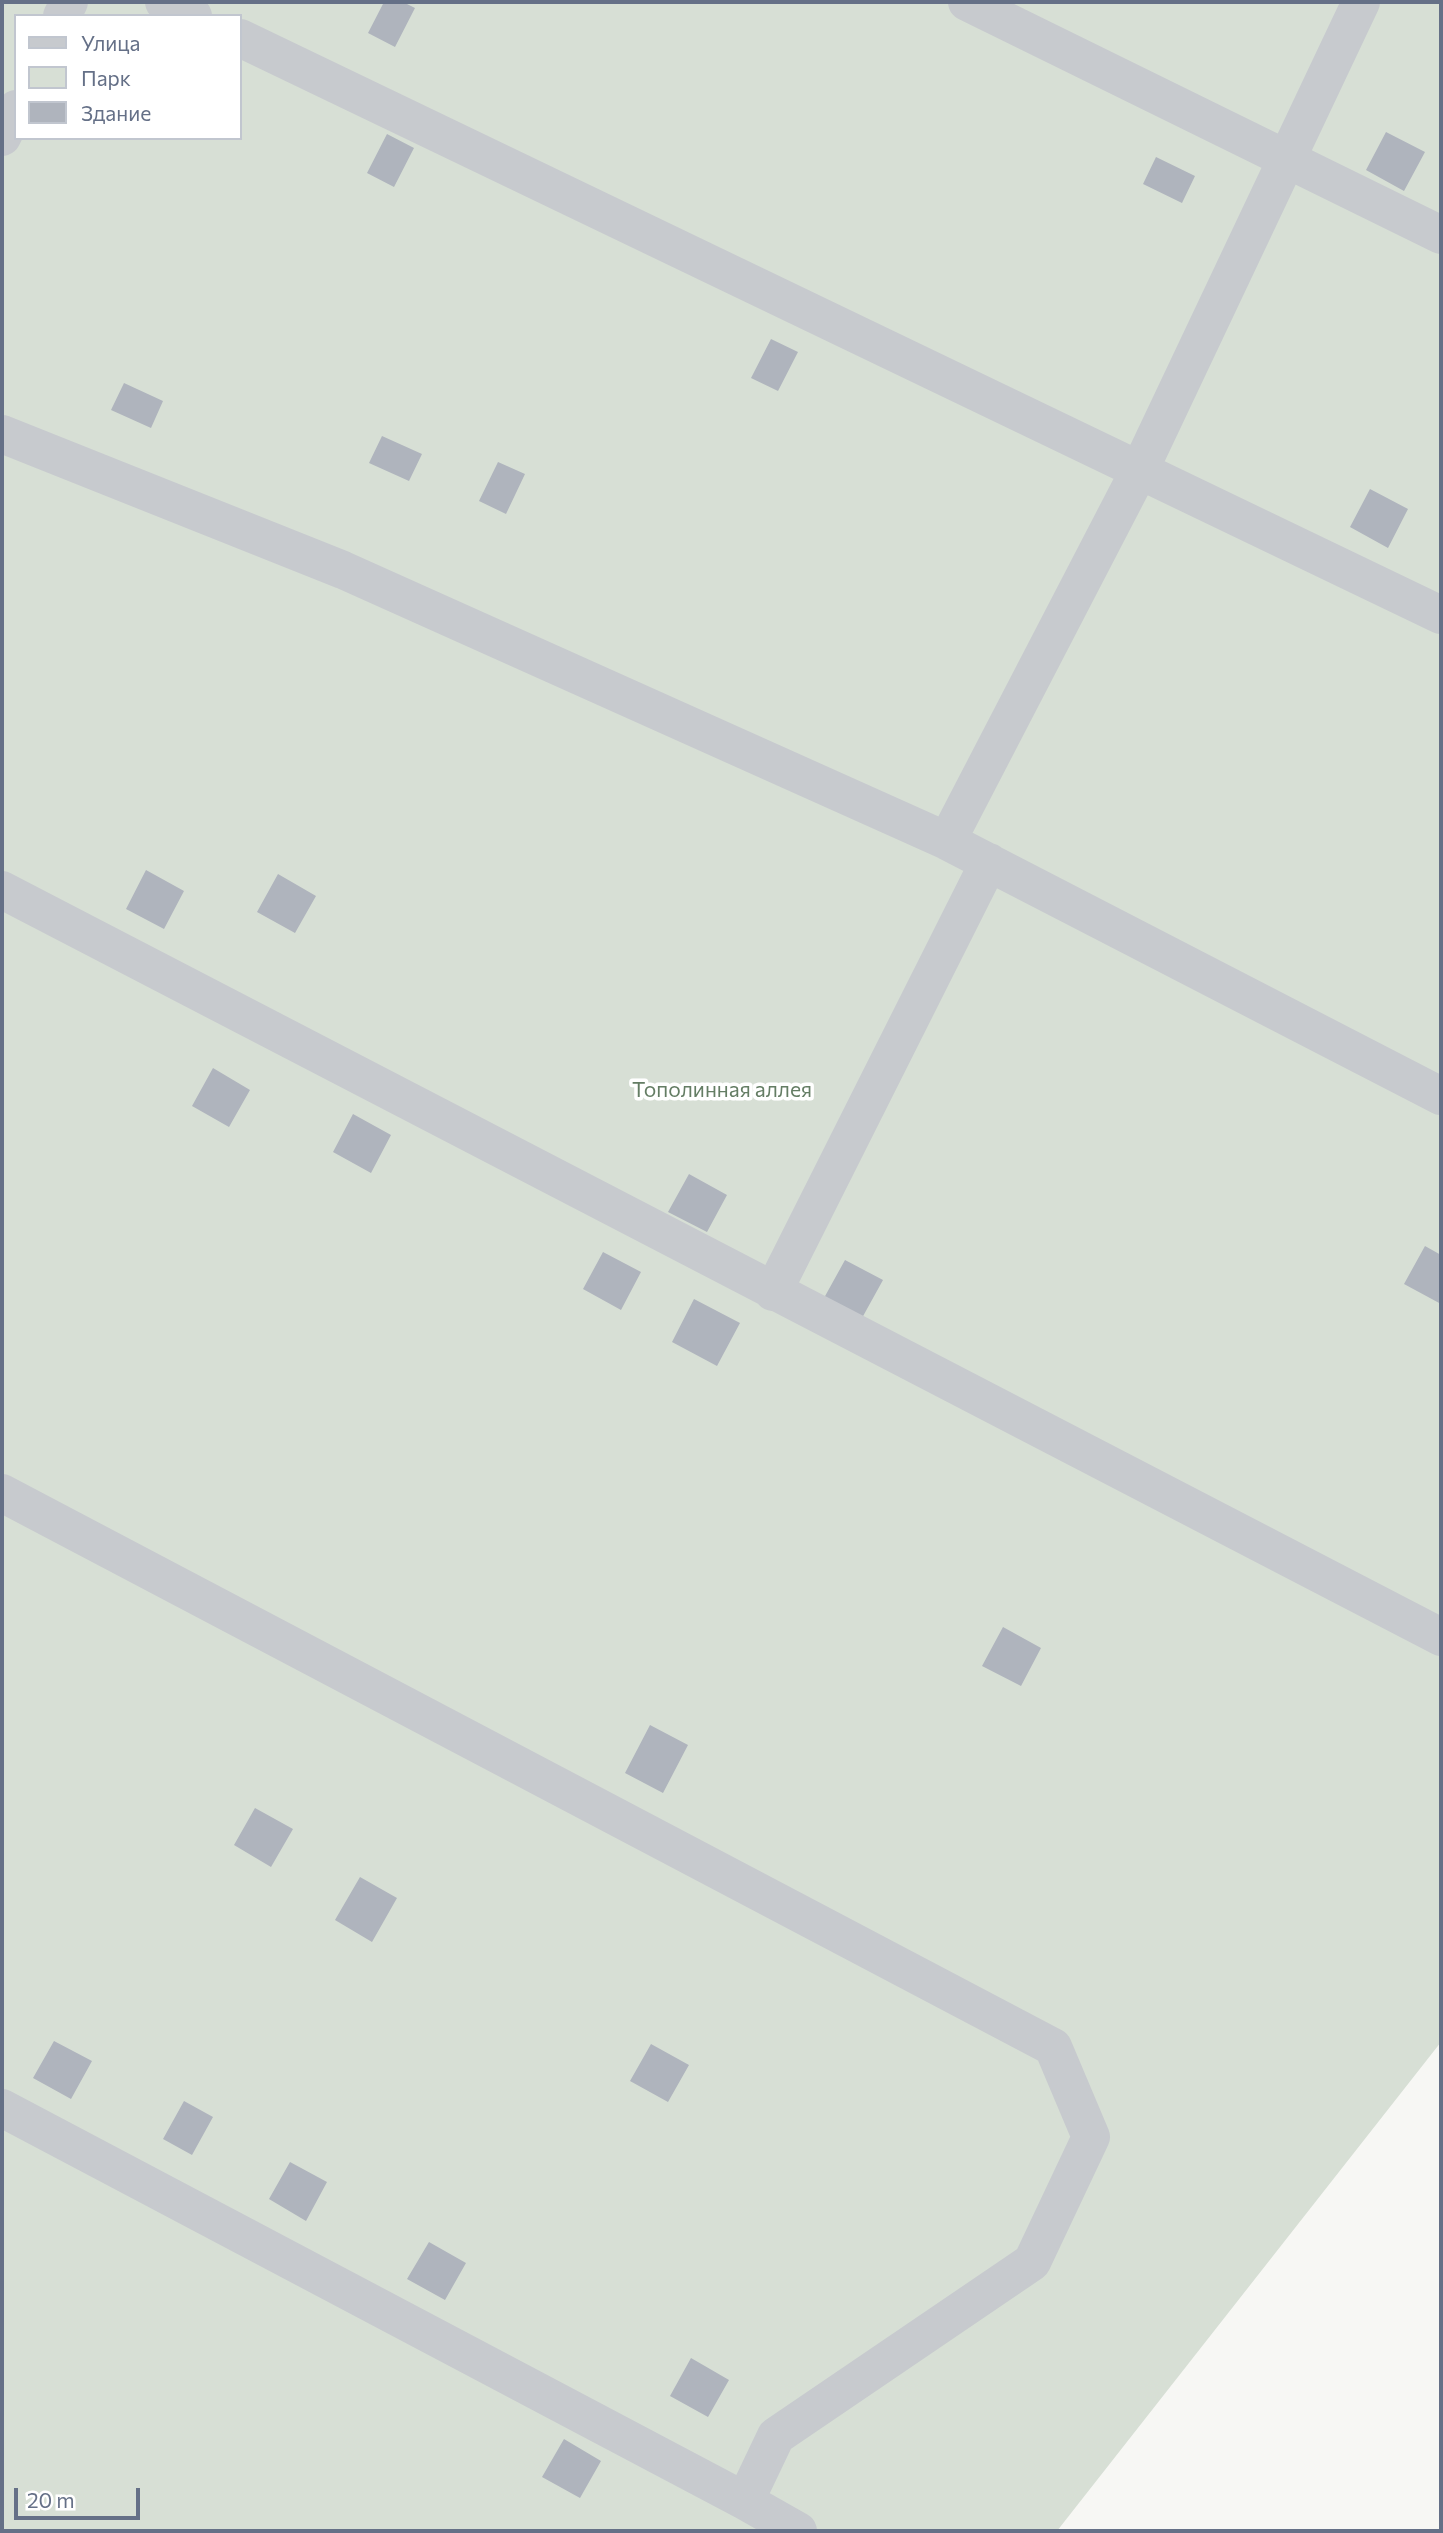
<!DOCTYPE html>
<html>
<head>
<meta charset="utf-8">
<style>
	body { margin:0 }
	#map { position:relative; width:1443px; height:2533px; overflow:hidden; background:#f7f7f4; font-family:Commissioner,sans-serif }
	canvas { display:block }
	.frame { position:absolute; inset:0; border:4px solid #657087; pointer-events:none }
	.legend { position:absolute; left:14px; top:14px; width:228px; height:126px; box-sizing:border-box; background:#fff; border:2px solid #c1c6cf; margin:0; padding:9px 12px; list-style:none; font-size:21px; color:#657087 }
	.legend li { display:flex; align-items:center; gap:14px; height:35px }
	.legend b { width:35px; border:2px solid #c1c6cf }
	.scale { position:absolute; left:14px; top:2488px; width:126px; height:32px; box-sizing:border-box; border:4px solid #657087; border-top:0; padding-left:9px; font-size:21px; line-height:24px; white-space:nowrap; color:#657087; -webkit-text-stroke:5px #fff; paint-order:stroke }
</style>
</head>
<body>
<div id="map">
<canvas width="1443" height="2533"></canvas>
<div class="frame"></div>
<ul class="legend">
<li><b style="height:9px;background:#c7cace"></b>Улица</li>
<li><b style="height:19px;background:#d7dfd5"></b>Парк</li>
<li><b style="height:19px;background:#afb4bd"></b>Здание</li>
</ul>
<div class="scale">20 m</div>
</div>
<script>
const ctx = document.querySelector('canvas').getContext('2d');
ctx.lineJoin = 'round';
function fillPath(path, color) {
  ctx.fillStyle = color;
  ctx.fill(path, 'evenodd');
}
function stroke(path, color, width, dash) {
  ctx.strokeStyle = color;
  ctx.lineWidth = width;
  ctx.lineCap = dash ? 'butt' : 'round';
  ctx.setLineDash(dash || []);
  ctx.stroke(path);
}
function label(font, color, halo, rows, align = 'center') {
  ctx.font = font + ' Commissioner,sans-serif';
  ctx.lineWidth = 7;
  ctx.setLineDash([]);
  ctx.textBaseline = 'middle';
  ctx.strokeStyle = halo;
  ctx.fillStyle = color;
  for (const [text, x, y, turn = 0] of rows) {
    ctx.save();
    ctx.translate(x, y);
    ctx.rotate((+turn || 0) * Math.PI / 180);
    ctx.textAlign = isNaN(turn) ? turn : align;
    if (halo) ctx.strokeText(text, 0, 0);
    ctx.fillText(text, 0, 0);
    ctx.restore();
  }
}
const green = new Path2D(`
	M2,2h1439v2040l-384,489h-1055zM16,16h224v122h-224z`);
const building = new Path2D(`
	M384,2h19l12,6 -20,39 -27,-14z
	M1386,132l39,20 -21,39 -38,-21z
	M387,134l27,14 -20,39 -27,-14z
	M1156,157l39,19 -13,27 -39,-19z
	M771,339l27,13 -20,39 -27,-13z
	M124,383l39,18 -12,27 -40,-18z
	M382,436l40,18 -13,27 -40,-18z
	M498,462l27,12 -19,40 -27,-13z
	M1370,489l38,20 -20,39 -38,-21z
	M146,870l38,21 -20,38 -38,-20z
	M278,874l38,22 -21,37 -38,-21z
	M213,1068l37,22 -21,37 -37,-21z
	M353,1114l38,21 -20,38 -38,-21z
	M689,1174l38,21 -20,37 -39,-20z
	M1425,1246l16,9v49l-37,-20z
	M603,1252l38,20 -20,38 -38,-21z
	M845,1260l38,20 -21,38 -38,-20z
	M694,1299l46,24 -23,43 -45,-24z
	M1003,1627l38,21 -20,38 -39,-20z
	M650,1725l38,20 -25,48 -38,-20z
	M255,1808l38,21 -22,38 -37,-22z
	M360,1877l37,21 -25,44 -37,-22z
	M54,2041l38,20 -21,38 -38,-21z
	M651,2044l38,21 -21,37 -38,-21z
	M184,2101l29,16 -21,38 -29,-16z
	M290,2162l37,20 -21,39 -37,-22z
	M429,2242l37,21 -21,37 -38,-21z
	M691,2358l38,22 -21,37 -38,-21z
	M564,2439l37,22 -21,37 -38,-21z`);
const minor = new Path2D(`
	M164,2l29,14
	M967,2l474,233
	M62,16l7,-14
	M240,38l1201,577
	M2,137l14,-28
	M2,434l341,136 604,271 494,255
	M947,841l193,-372 221,-467
	M2,890l1439,747
	M773,1292l216,-430
	M2,1493l1051,554 38,90 -59,125 -256,174 -31,65 -743,-393
	M745,2501l53,30`);
const parkNames = [
	["Тополинная аллея",722,1090]
];
fillPath(green, '#d7dfd5');
fillPath(building, '#afb4bd');
stroke(minor, '#c7cace', 38);
label('21px', '#647d64', '#fff', parkNames);
</script>
</body>
</html>
